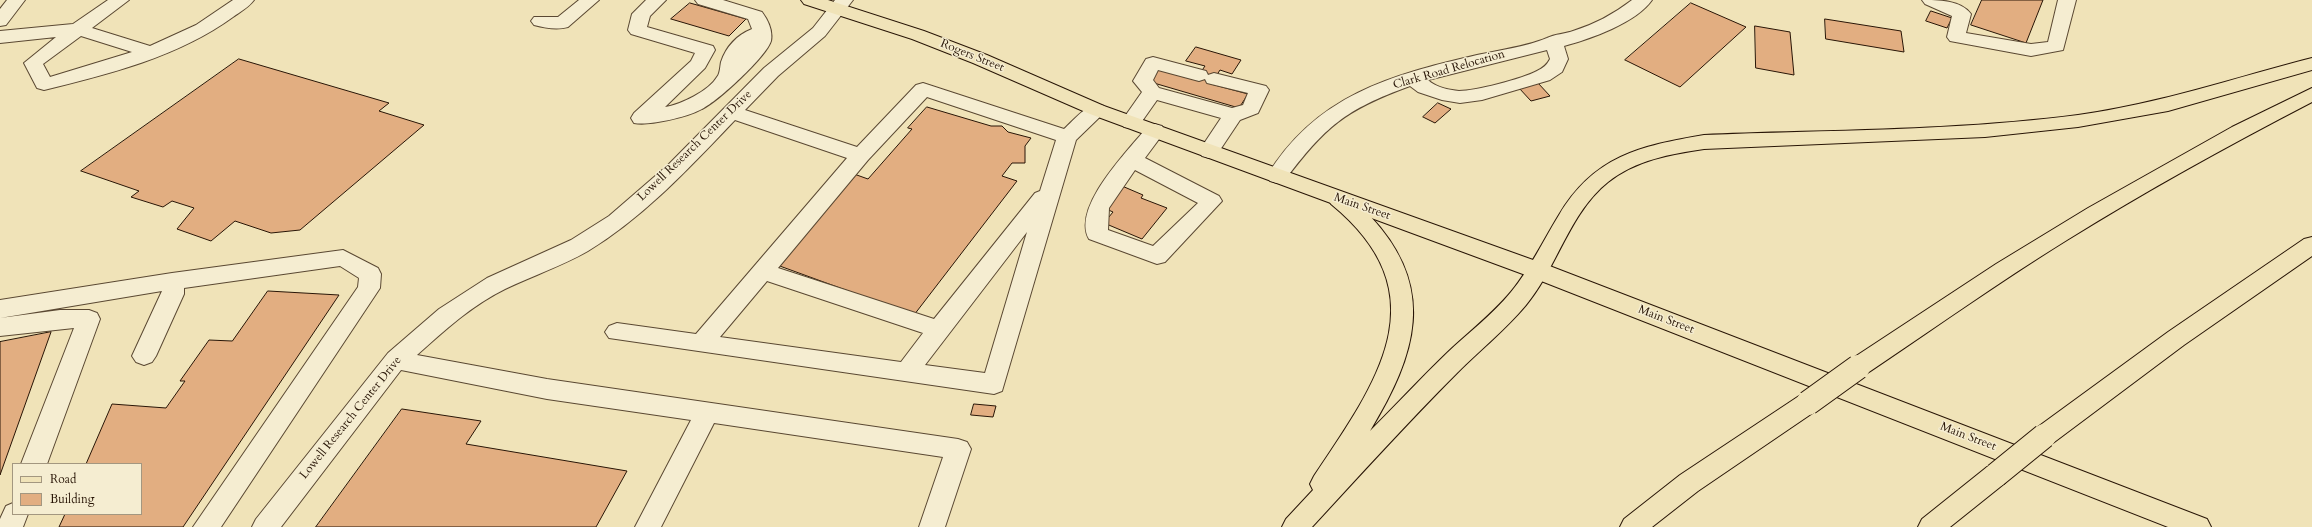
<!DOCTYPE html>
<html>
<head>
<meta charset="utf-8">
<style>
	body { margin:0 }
	#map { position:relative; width:2312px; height:527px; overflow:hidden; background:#f0e3b8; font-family:Cardo,serif }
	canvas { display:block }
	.legend { position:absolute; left:12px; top:463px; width:130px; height:52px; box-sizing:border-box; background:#f5edd1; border:1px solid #a39780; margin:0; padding:5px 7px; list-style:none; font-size:12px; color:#281506 }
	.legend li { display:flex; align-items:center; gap:8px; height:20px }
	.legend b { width:20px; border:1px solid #a39780 }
</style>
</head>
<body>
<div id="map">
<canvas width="2312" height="527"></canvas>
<ul class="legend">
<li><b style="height:5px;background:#f0e3b8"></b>Road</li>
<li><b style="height:11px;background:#e2ae81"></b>Building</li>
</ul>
</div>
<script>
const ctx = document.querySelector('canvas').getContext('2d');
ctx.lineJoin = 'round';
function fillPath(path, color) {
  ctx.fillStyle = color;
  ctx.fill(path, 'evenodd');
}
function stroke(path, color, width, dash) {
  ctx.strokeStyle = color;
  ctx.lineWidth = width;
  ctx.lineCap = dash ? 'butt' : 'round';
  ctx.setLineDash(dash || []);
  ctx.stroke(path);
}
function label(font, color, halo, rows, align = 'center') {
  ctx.font = font + ' Cardo,serif';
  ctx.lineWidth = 3;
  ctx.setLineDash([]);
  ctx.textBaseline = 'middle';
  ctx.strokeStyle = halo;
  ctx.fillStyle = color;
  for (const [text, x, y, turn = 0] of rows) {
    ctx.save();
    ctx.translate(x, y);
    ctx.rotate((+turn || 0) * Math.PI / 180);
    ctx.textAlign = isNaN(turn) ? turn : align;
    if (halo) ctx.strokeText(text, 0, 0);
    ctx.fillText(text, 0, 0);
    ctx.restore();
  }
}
const building = new Path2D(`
	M1982,0h61l-17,43 -55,-18z
	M690,3l56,16 -17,17 -58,-17z
	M1691,3l55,24 -66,60 -55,-27z
	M1931,11l21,7 -5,10 -21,-7z
	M1825,19l76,12 3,21 -78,-13z
	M1755,26l35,6 4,43 -38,-7z
	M1196,47l45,13 -9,14 -12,-4 -9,14 37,10 -9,14 -92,-27 10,-13 39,11 9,-13 -19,-5z
	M239,59l150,44 -10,8 45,14 -124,105 -29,3 -36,-12 -24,20 -34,-12 17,-21 -22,-7 -9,6 -32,-10 8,-6 -58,-20z
	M1538,83l12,13 -19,5 -12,-13z
	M1438,103l13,6 -16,14 -12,-6z
	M927,107l64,19h11l6,6 23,6 -6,8v17h-13l-10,13 15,5 -103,134 -137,-50 63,-71 -3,-1 17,-19 14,5 44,-50 -4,-1z
	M1122,186l21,9 -2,3 26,10 -25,31 -38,-16 9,-11 -9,-4z
	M268,291l71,4 -156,232h-124l6,-13h76v-50h-55l26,-60 54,4 19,-27h-5l29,-41 23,1z
	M51,332l-51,143v-133z
	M974,404l22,2 -3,11 -22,-2z
	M402,409l79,12 -15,23 161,27 -31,56h-280z`);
const minor = new Path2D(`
	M7,0h18l-19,25 -6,1v-17z
	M108,0h21l-37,28 58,18 46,-21 37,-25h21c-5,7 -14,12 -21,17 -55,40 -124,57 -189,73l-7,-2 -13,-25 32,-26 -56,6v-12l73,-7zM81,36l51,16 -82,25 -7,-13z
	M579,0h20l-31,27c-11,3 -23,1 -34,-2l-3,-4 3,-4h24z
	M646,0h20l-16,16 -3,11 66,19 2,4 -10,18 -40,39c15,-2 44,-16 52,-30 3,-3 3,-10 4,-15 5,-15 16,-27 31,-33l-4,-10 -50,-15 -3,-4h28l39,12c6,8 11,19 9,29 -5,16 -53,60 -69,68 -14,8 -53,17 -68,14l-3,-5 3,-5 57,-52 4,-8 -64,-19 -3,-4 4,-16z
	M835,0h18l-28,36 -47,40 -33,34 112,37 59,-62 7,-2 141,46c11,-10 24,-28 40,-23l3,4 -31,30 -74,251 -8,3 -385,-56 -4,-6 4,-6 8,-3 79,11 151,-176 -112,-38c-45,47 -91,97 -147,131 -26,15 -56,25 -83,38 -33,16 -61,42 -88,66l130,24 411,60 9,3 4,7 -26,78h-26l24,-70 -229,-34 -53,104h-26l56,-107 -144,-21 -146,-29 -120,157h-29l4,-8 132,-166 51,-44 48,-31 84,-38 38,-24 59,-51 96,-97 49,-40zM927,97l129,43 -16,51 -5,2 -101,126 -156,-51 90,-108zM1027,232l-42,141 -60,-8zM767,281l156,52 -22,29 -181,-25z
	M1632,0h20c-16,23 -62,39 -88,46l4,13 -6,13 -12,8 -68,20 -22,3 -18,-3 -24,-8 -8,-6c-66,24 -84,40 -126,95l-7,2 -7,-2 -3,-5c49,-81 124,-101 210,-121 23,-5 49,-8 70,-17 8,-4 18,-4 26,-7 22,-7 41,-17 59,-31zM1547,50l3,9c-3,6 -7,9 -13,12 -15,8 -62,20 -78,20 -10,-1 -24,-4 -31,-11z
	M1922,0c16,0 39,0 49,14l-5,19 65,11 17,-2 10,-42h18l-13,50 -32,6 -81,-15 -3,-4 5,-21 -27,-12z
	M1153,57l53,14 2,4 6,-2 52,13 3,4 -11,23 -18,7 -24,36 -7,2 -7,-2 -3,-5 22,-33 -64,-18 -19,27 -7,1 -7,-1 -3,-5 21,-30 -9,-11 13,-22zM1158,70l41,11 6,-2 2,4 41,10 -5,12 -11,3 -73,-20 -6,-8z
	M1155,124l7,2 3,5 -20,27 74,38 3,5 -57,61 -8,2 -68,-25c-18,-32 40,-89 59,-113zM1135,170l63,33 -45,43 -45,-16 1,-22z
	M343,250l35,18 3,6 -1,14 -159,239h-28l165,-240 1,-9 -19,-12 -156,22v6l-28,62 -4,6 -8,3 -8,-3 -4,-6 30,-65 -162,27v-18l172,-27z
	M60,310h29l8,3 3,6 -53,145h-26l53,-136 -74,8v-18z
	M13,503v11h15l-5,13h-23v-8l6,-13z`);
const major = new Path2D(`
	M801,0h27l96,31 63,24 117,51 443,159 660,254 4,8h-43l-637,-250 -441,-163 -117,-51 -61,-24 -108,-35z`);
const highway = new Path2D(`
	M2312,58v12l-144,41 -90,16 -93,10 -281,12c-34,5 -68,11 -96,33 -39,31 -51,86 -82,123 -21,25 -46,45 -69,68 -50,50 -97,102 -145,154h-30l4,-8 27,-29 -3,-6 4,-8c63,-94 128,-181 17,-272l-3,-5 3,-5c16,-5 29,11 39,22 68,72 46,139 0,215 26,-26 51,-53 77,-78 21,-20 45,-38 64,-61 19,-23 32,-51 48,-77 35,-59 81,-69 145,-80 123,-5 251,-4 374,-20 80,-11 156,-37 234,-57z
	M2312,88v14c-83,43 -165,88 -245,138 -68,42 -134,89 -201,134l-8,2 -8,-2 -4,-7 4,-7 146,-96 92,-56 144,-81z
	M2312,237v19l-128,89 -131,98 -9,3 -9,-3 -3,-7 3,-7 133,-97 136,-93z
	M1808,393l9,3 3,7 -3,7 -119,81 -46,36h-32l4,-8 56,-44 119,-79z
	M1996,464l9,3 4,8 -4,8 -55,44h-32l4,-8 65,-52z`);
const highwayBridge = new Path2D(`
	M1808,403l50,-36
	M1996,475l48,-39`);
const streetNames = [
	["Rogers Street",972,56,22],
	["Clark Road Relocation",1449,70,-16],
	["Lowell Research Center Drive",695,146,-44],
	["Main Street",1362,207,19],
	["Main Street",1666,320,21],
	["Lowell Research Center Drive",351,418,-51],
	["Main Street",1968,437,21]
];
fillPath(building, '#e2ae81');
stroke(building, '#281506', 1);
stroke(minor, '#5a4832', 2);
stroke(major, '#281506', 2);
stroke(highway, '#281506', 2);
fillPath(minor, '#f5edd1');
fillPath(major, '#f0e3b8');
fillPath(highway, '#f0e3b8');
stroke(highwayBridge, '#281506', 26, []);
stroke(highwayBridge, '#f0e3b8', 24);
label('12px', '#281506', '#f5edd1', streetNames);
</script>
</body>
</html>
